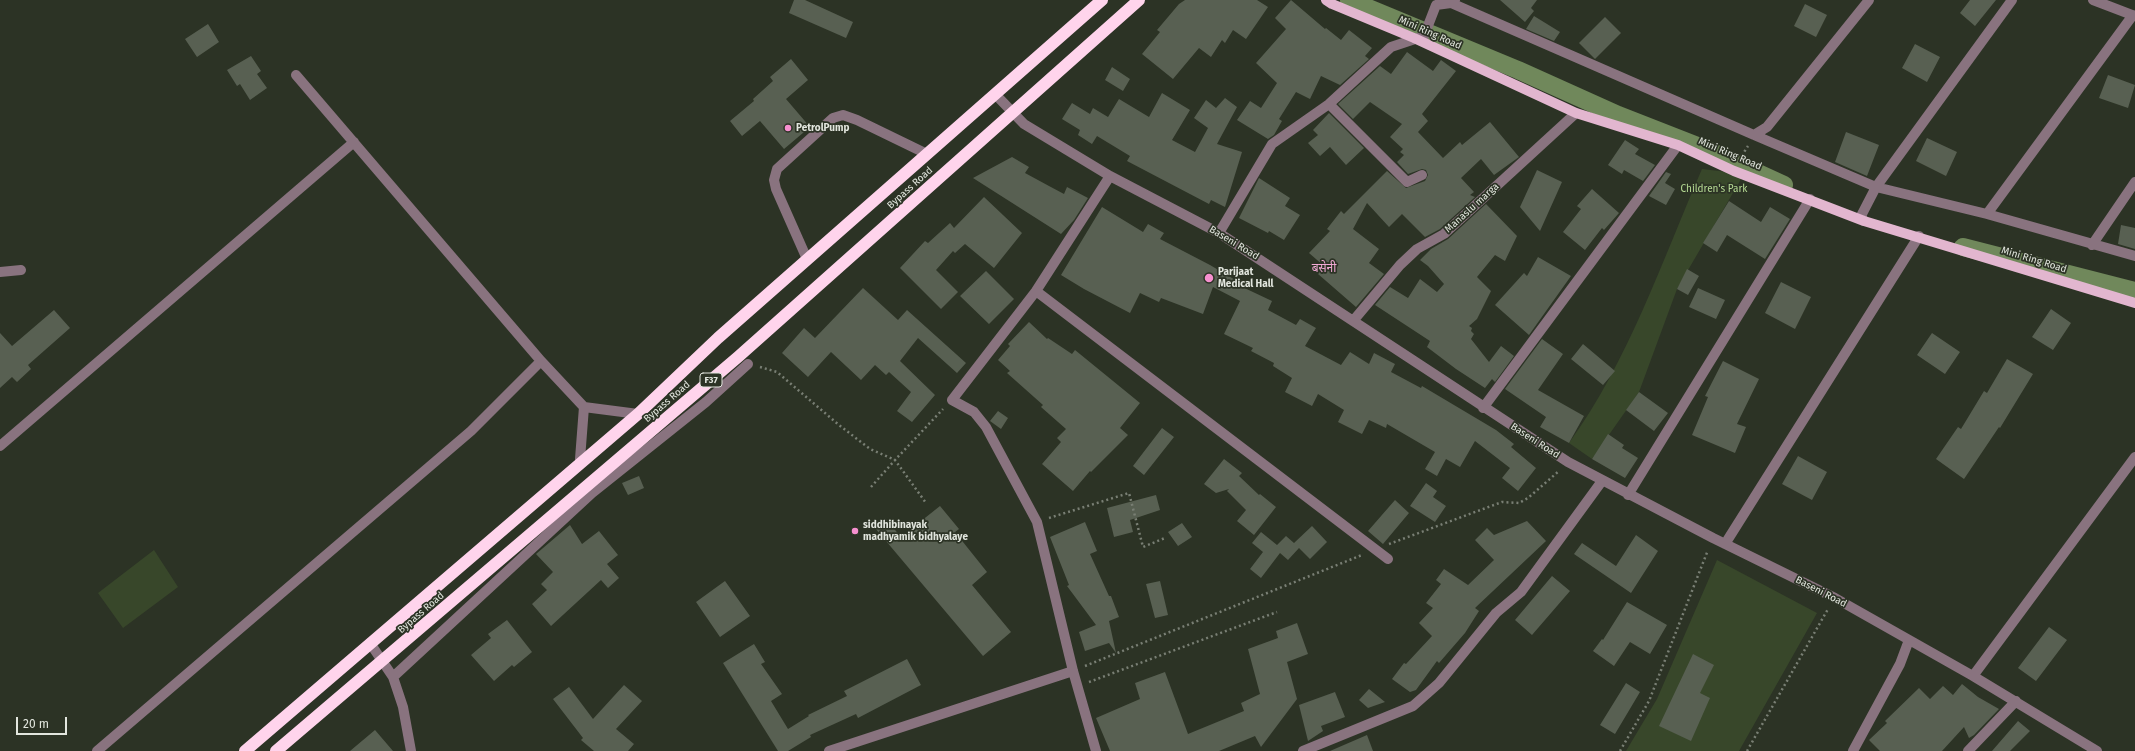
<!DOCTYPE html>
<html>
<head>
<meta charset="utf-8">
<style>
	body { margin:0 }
	#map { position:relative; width:2135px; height:751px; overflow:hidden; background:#2c3325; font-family:"Fira Sans",sans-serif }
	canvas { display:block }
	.scale { position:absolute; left:16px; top:717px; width:51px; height:18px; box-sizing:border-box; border:2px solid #e2e6de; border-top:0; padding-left:5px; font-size:12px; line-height:14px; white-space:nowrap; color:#e2e6de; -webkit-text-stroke:3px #2c3325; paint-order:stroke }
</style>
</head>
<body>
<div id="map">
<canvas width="2135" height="751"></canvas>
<div class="scale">20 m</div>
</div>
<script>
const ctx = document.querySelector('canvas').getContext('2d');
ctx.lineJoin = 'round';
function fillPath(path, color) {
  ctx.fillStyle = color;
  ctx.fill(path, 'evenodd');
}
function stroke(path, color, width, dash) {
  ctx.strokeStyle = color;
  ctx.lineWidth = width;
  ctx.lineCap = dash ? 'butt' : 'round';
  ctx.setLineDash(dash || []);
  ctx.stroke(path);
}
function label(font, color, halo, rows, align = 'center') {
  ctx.font = font + ' "Fira Sans","Noto Sans Devanagari",sans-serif';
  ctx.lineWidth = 3.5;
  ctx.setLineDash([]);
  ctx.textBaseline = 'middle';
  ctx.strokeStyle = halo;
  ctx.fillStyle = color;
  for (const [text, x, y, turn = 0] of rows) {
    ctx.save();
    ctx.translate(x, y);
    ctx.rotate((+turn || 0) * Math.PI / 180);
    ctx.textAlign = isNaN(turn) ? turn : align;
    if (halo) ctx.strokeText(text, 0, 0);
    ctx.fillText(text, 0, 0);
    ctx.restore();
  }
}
const green = new Path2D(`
	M1702,169l42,5 -67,115 -38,103 -47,67 -23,-16c59,-81 93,-182 133,-274z
	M154,550l24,37 -55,41 -25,-35z
	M1717,560l100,53 -78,138h-113l31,-52z`);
const canal = new Path2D(`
	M1349,0l169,70 100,45 92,36 74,34
	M1963,247l172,44`);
const building = new Path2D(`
	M794,0h11l48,22 -7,16 -57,-25z
	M1185,0h72l11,7 -22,32 -13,-9 -8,13 -3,-3 -11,17 -12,-9 -26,31 -31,-25 18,-22 -3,-2 22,-26z
	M1291,0l34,29 1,-1 15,12 8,-10 23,18 -7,8 4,3 -29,26 -19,-9 -11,23 -14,-7 -17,27 3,2 -8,14 -6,4 -31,-19 13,-19 11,7 16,-25 -21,-20 30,-34 -11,-11z
	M1500,0h37l-6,8 3,3 -9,11z
	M1970,0h26l-21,26 -15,-13z
	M1805,4l22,11 -11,22 -22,-11z
	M1534,16l26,16 -6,9 -28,-12z
	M1605,17l16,16 -26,26 -16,-16z
	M208,24l11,18 -22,15 -12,-18z
	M1915,44l25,13 -13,25 -25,-14z
	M1407,52l26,19 8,-11 15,11 -34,43 6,7 -10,11 25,26 17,-16 2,3 28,-23 29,35 -25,18 -13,-16 -20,19 13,14 -4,3 5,2 -35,32 -15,8 -23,-23 -13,13 -22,-24 -14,26 26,20 -10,14 15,11 -28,33 -38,-33 6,-8 -15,-13 21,-22 -3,-2 14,-18 3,3 43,-43 19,17 19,-7 3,-6 -2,-5 -4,-1 -14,5 -11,-12 7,-7 -4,-3 3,-3 -13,-12 12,-13 -32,-22 -17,17 -15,-15 42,-38 11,8z
	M251,56l10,15 -4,3 10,14 -17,12 -10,-16 -3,2 -10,-16z
	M791,59l17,21 -22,19 24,28 -26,22 -24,-28 -18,15 -12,-15 24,-20 -1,-2 20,-18 -3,-4z
	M1112,67l18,12 -7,12 -18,-11z
	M2108,75l27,10 -7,23 -29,-10z
	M1162,93l28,17 -18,30 23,12 13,-24 -14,-10 12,-18 10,8 9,-10 12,9 -20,37 25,8 -17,55 -14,-7 -2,4 -82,-43 3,-5 -33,-20 -5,8 -14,-9 2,-5 -18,-11 10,-16 18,11 3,-6 15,9 11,-18 30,18z
	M1329,113l35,35 -18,17 -16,-18 -10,9 -12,-13 10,-8 -5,-5z
	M1846,132l33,13 -12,31 -32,-14z
	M1927,138l30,14 -11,24 -30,-15z
	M1625,140l14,9 -4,5 20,11 -12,16 -19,-11 -2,4 -14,-9z
	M1012,157l17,10 -4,6 24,13 15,8 3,-7 21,11 -14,22 -13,14 -88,-56z
	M1537,170l25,12 -22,49 -20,-24z
	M1666,172l5,2 -6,9 10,6 -9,16 -17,-9z
	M1259,178l31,20 -5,8 15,9 -16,25 -15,-9 -1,2 -29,-15z
	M1592,189l27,24 -15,17 -2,-2 -17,22 -22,-18 18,-23 -4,-3z
	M984,197l38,36 -28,35 -29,-24 -10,9 -2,-2 -17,19 22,22 -17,17 -41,-41 25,-27 3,2 22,-20 4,5z
	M1729,201l32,21 9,-15 20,12 -25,40 -38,-24 -10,17 -14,-9z
	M1486,204l31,32 -12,25 -10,-6 -18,22 14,14 -14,28 -8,7 3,2 -1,3 3,3 -3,5 18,23 12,-16 13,10 -19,26 -3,-3 -7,9 -29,-19 -29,-22 3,-6 -55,-36 15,-18 18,11 12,-19 17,13 7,-8 -16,-18 -8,-6 11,-11 17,-10z
	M1102,207l41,25 5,-8 16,9 -4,6 50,26 27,16 -1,3 36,17 -4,9 28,15 4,-6 16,9 -11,18 36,19 9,-13 19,12 5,-11 21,11 -4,8 30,16 1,-2 74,44 18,14 -3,3 25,21 -18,23 -16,-13 8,-10 -35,-27 -15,26 -14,-8 -9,17 -12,-7 10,-17 -48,-28 -1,4 -17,-8 -7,14 -24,-12 6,-12 -26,-16 -6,12 -27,-14 7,-14 -19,-12 1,-3 -23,-12 2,-3 -29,-14 16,-33 -27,-14 -10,27 -42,-16 -2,4 -19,-9 -10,20 -46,-24 -23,-14z
	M2121,225l14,3v21l-17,-5z
	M1538,257l33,19 -42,59 -34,-30 29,-32 3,3z
	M1687,269l12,7 -11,19 -11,-6z
	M986,271l28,28 -25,25 -29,-28z
	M1781,282l30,15 -16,32 -30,-16z
	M863,288l35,32 9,-10 59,53 -9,10 -39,-35 -18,23 35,34 -23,27 -15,-11 14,-19 -22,-20 -3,3 -11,-10 -14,15 -30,-28 -23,25 -26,-24 22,-25 11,10z
	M1698,288l27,12 -9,19 -27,-12z
	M2051,309l20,14 -18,27 -21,-13z
	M54,310l16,18 -42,37 3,4 -14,13 -5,-5 -12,11v-55l12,13z
	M1029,322l18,17 1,-1 24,16 3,-4 65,53 -20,25 8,7 -37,37 -1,-1 -17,20 -31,-27 19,-22 -4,-4 9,-9 -25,-22 2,-2 -36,-32 3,-2 -12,-11 12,-14 -2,-2z
	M1932,333l28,19 -15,22 -28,-19z
	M1542,339l21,15 -25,36 46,26 -15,27 -29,-16 6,-10 -41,-28z
	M1583,344l32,27 -12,14 -32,-26z
	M2007,359l26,15 -33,54 -1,-1 -35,52 -28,-20 22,-32 3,2 23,-38 3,2z
	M1723,361l36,18 -22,45 9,3 -11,26 -43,-18 16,-38 -3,-1z
	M1639,392l29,21 -14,18 -28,-21z
	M998,411l10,7 -7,11 -11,-8z
	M1162,428l12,9 -30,38 -11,-9z
	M1608,434l16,11 -2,3 16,10 -13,20 -33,-19z
	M1798,456l29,16 -15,28 -30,-16z
	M1224,459l18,14 -3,3 20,19 1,-1 16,13 -22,28 -17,-14 9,-11 -19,-19 2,-2 -13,4 -12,-9z
	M639,476l5,12 -16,7 -6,-12z
	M1426,483l11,8 -4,6 13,9 -11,16 -25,-16z
	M1156,495l4,15 -30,10 3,12 -19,5 -7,-29z
	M1395,500l14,13 -26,31 -15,-13z
	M940,506l19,23 -4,3 32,40 -15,13 39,47 -28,24 -108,-128 10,-10 16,19z
	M1527,521l19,20 -71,67 4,3 -14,22 -26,30 -2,-2 -21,29 -6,2 -18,-13 12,-16 2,1 26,-28 -13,-13 14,-15 -7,-5 15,-19 -5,-4 8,-11 24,16 26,-25 -19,-20 12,-12 7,7z
	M1085,522l12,29 -7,3 19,42h2l8,21 -10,4 7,32 -7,-10 -24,8 -6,-19 17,-7 -29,-39 2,-1 -19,-48z
	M1182,523l10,14 -14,9 -10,-14z
	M570,525l12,19 17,-13 19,24 -11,9 12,14 -11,10 -7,-8 -50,46 -19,-22 15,-14 -6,-6 12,-12 -17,-18z
	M1312,526l15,16 -17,17 -11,-11 -11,12 -8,-7 -19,25 -11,-9 13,-17 -11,-9 9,-11 16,13 9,-9 8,7z
	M1636,535l22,16 -27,42 -57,-39 8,-11 34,23z
	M1552,576l18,15 -38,44 -17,-15z
	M725,581l25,35 -30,21 -24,-35z
	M1160,581l8,34 -13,3 -9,-34z
	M1627,602l40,23 -17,29 -20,-12 -16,24 -21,-15 9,-12 1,1z
	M507,620l25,32 -18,15 -2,-2 -18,16 -23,-26 20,-17 -3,-4z
	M1297,623l11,31 -21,8 10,37 -36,48 -6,-11 -36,15h-109l-14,-33 44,-19 -5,-16 30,-11 23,62 56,-23 -3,-8 19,-9 -12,-45 30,-11 -2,-7z
	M2049,627l18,13 -31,41 -18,-13z
	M754,644l11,18 -4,2 21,30 -11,7 17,28 21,-13 -1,-1 39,-19 -3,-5 63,-32 14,26 -63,33 -2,-4 -46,21 1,2 -23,14h-10l-55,-88z
	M1693,654l21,11 -14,28 10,5 -19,43 -32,-15z
	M1626,683l14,9 -25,42 -15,-9z
	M1962,684l16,13 21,12 -25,26 -5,3 -5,-11 -22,24h-62l-11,-11 18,-17 -2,-2 34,-33 11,11 13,-13 10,9z
	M624,685l18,16 -26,28 18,15 -6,7h-34l-13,-11 2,-2 -30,-39 16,-12 24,32z
	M1369,689l16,13 -17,6 -9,-8z
	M1335,692l10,25 -24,9 2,5 -15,10 -9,-36z
	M2018,721l12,10 -20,20h-18z
	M375,730l18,21h-43z
	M1367,735l6,16h-43z`);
const path = new Path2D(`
	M1739,160l9,-14
	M760,367l17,5 62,53 31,24 25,11 31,43
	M871,487l24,-27 48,-51
	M1049,518l80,-25 14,54 22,-9
	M1389,544l113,-42 17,1 9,-5 31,-27
	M1085,666l277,-111
	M1089,682l188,-70
	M1620,751l29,-50 59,-151
	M1747,751l81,-142`);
const minor = new Path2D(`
	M2093,0l42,16
	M1451,3l303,132 13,-8 102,-127
	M296,75l245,286 43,46 54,7
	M995,94l29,30 86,52 109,57 349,229 145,76 122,60 138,78 124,75
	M1329,104l78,78 15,-7
	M1754,135l122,52 111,27 146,-199
	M1987,214l148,42
	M1864,221l-3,-5 15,-29 136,-187
	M1219,233l53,-89 57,-40 62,-57 33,-11 12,-31 15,-2 4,-3
	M2092,245l43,-63
	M807,259l-31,-70 -2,-9 3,-11 56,-51 10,-3 14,5 70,34
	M0,272l21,-2
	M1036,291l352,268
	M1353,321l47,-56 17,-16 27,-15 132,-121
	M1483,408l195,-263
	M0,446l354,-304
	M581,461l-1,-2 4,-52
	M1628,495l182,-296
	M1725,544l194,-308
	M370,643l23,34 10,30 8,44
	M1973,676l162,-219
	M393,677l199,-184 114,-91 42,-38
	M97,751l374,-320 70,-70
	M829,751l244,-80
	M1096,751l-23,-80 -36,-149 -51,-95 -12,-15 -22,-12 84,-109 74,-115
	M1303,751l110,-45 26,-23 57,-70 25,-21 81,-111
	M1853,751l47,-87 9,-24
	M1968,751l48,-50`);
const major = new Path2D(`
	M1326,0l6,4 82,34 162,75 102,32 56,26 130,50 271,82`);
const highway = new Path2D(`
	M245,751l393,-337 80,-76 384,-338
	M276,751l462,-394 401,-357`);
const markers = [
	[788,128,4,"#f690cf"],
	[1209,278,5,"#f690cf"],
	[855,531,4,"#f690cf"]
];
const shields = [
	[711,380,22]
];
const shieldNames = [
	["F37",711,380]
];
const streetNames = [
	["Mini Ring Road",1430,33,24],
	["Mini Ring Road",1730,154,23],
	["Bypass Road",910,188,-42],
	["Manaslu marga",1472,208,-42],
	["Baseni Road",1234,243,31],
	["Mini Ring Road",2034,260,17],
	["Bypass Road",667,402,-41],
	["Baseni Road",1535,441,33],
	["Baseni Road",1821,592,27],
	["Bypass Road",421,613,-41]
];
const poiNames = [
	["PetrolPump",796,128],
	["Parijaat",1218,272],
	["Medical Hall",1218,284],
	["siddhibinayak",863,525],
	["madhyamik bidhyalaye",863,537]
];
const parkNames = [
	["Children's Park",1714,189]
];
const quarterNames = [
	["बसेनी",1324,269]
];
fillPath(green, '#38472a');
stroke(canal, '#70885b', 18);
fillPath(building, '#586052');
stroke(path, '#797f74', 2.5, [2, 3]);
stroke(minor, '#89737f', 10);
stroke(major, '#e2b6cf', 10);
stroke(highway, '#ffd4ec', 12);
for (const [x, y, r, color] of markers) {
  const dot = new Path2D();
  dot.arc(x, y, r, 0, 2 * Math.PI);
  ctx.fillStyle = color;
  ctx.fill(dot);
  stroke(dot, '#2c3325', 1.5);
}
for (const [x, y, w] of shields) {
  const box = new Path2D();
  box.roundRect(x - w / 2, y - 7, w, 14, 3);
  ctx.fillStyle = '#2c3325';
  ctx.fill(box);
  stroke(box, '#e2e6de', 1);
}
label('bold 9px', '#e2e6de', null, shieldNames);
label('10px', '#e2e6de', '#2c3325', streetNames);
label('bold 10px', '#e2e6de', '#2c3325', poiNames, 'left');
label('10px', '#b7dc95', '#2c3325', parkNames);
label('12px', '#f2aad5', '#2c3325', quarterNames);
</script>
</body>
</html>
